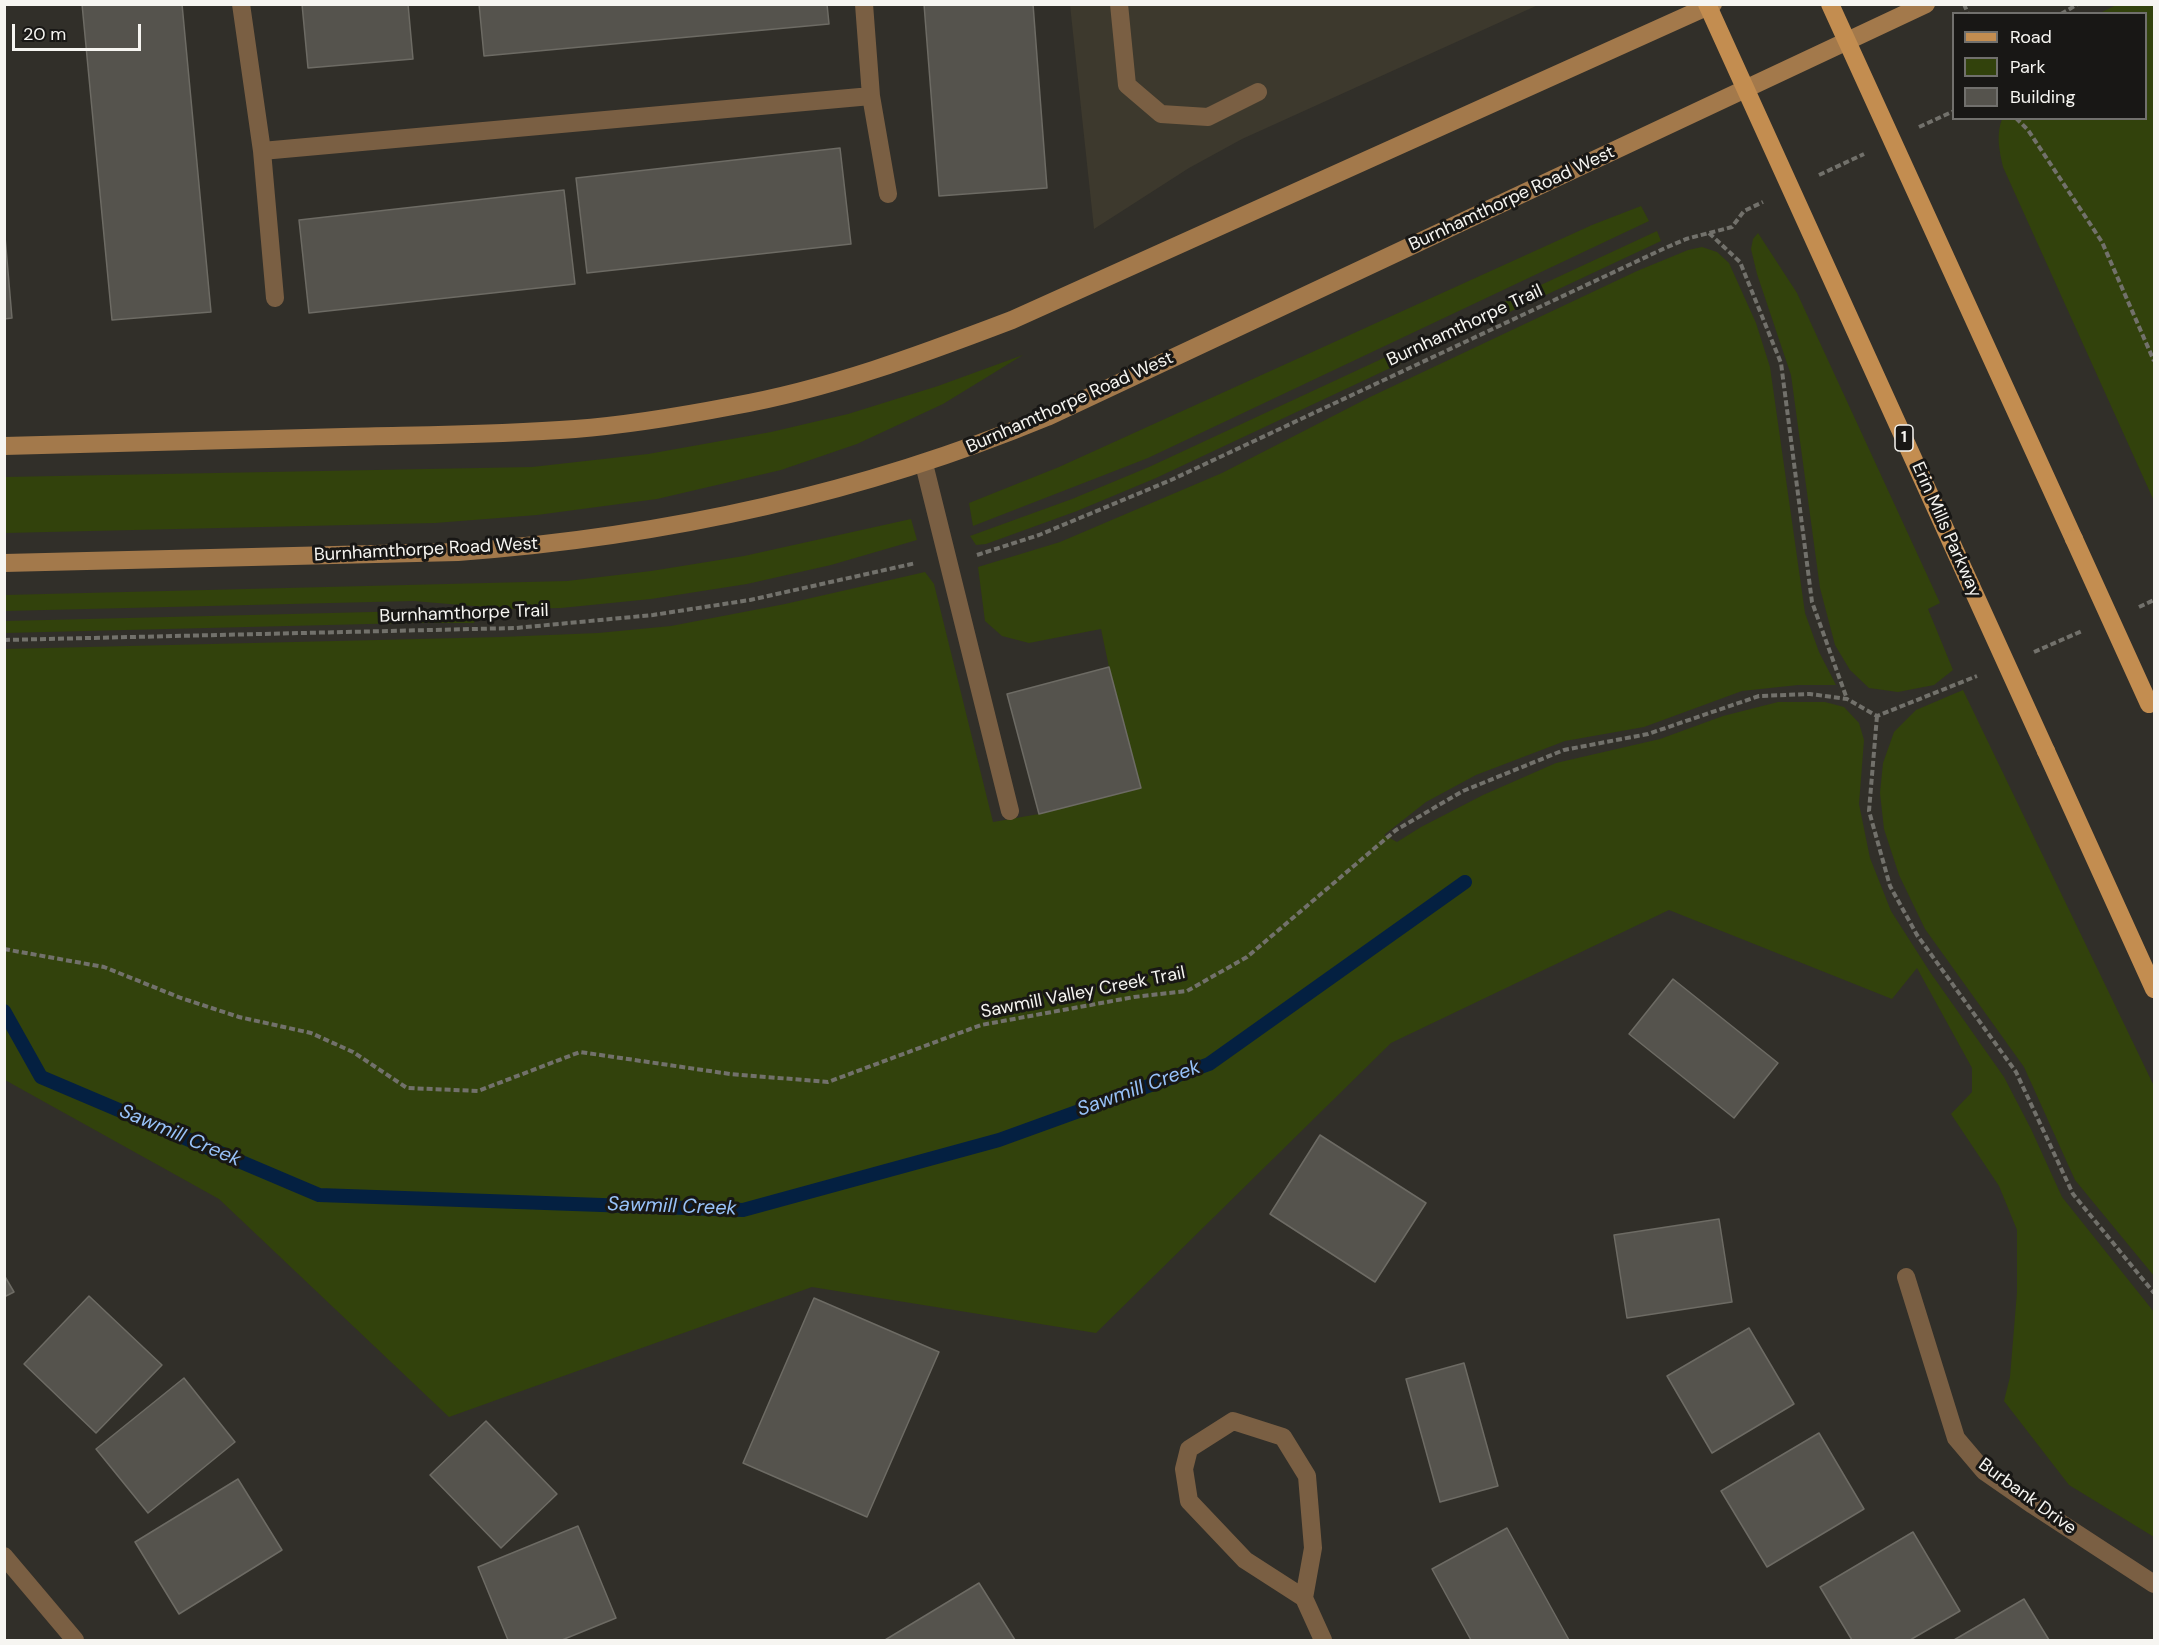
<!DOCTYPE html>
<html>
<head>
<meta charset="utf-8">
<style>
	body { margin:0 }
	#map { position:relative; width:2159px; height:1645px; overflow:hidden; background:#312f29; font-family:"DM Sans",sans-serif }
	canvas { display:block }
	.frame { position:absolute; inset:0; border:6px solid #f6f5f1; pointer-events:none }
	.legend { position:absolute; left:1952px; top:12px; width:195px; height:108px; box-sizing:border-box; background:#181715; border:2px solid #71706d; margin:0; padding:8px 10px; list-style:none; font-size:18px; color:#f6f5f1 }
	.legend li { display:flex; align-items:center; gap:12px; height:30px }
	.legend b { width:30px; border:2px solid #71706d }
	.scale { position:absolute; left:12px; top:24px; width:129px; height:27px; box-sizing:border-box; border:3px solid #f6f5f1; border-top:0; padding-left:8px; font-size:18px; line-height:21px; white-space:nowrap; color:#f6f5f1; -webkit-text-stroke:4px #181715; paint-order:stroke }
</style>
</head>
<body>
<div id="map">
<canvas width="2159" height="1645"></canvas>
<div class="frame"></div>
<ul class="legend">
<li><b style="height:8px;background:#c38d50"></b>Road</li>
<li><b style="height:16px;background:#32420c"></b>Park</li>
<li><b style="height:16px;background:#55534d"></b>Building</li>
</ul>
<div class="scale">20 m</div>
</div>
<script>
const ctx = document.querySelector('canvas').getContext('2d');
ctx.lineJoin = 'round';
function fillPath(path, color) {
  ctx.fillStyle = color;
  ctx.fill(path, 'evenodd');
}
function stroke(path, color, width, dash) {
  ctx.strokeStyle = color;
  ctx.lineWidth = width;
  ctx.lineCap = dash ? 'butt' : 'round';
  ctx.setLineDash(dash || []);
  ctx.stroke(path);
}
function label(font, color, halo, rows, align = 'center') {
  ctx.font = font + ' "DM Sans",sans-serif';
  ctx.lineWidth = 6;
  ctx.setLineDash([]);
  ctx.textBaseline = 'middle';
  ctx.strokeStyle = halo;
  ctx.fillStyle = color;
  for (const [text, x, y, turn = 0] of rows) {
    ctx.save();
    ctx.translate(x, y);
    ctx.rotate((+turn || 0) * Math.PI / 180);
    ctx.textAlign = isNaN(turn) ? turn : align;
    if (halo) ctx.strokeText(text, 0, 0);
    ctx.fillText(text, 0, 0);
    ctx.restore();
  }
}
const built = new Path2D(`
	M1070,5h468l-296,134 -53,29 -95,61z`);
const green = new Path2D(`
	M2116,5h38v496l-151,-334c-4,-17 -7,-32 -1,-48l144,-1v-104l-46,-1z
	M1641,206l8,15 -501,237 -175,68 -4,-23 90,-36 533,-242z
	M1657,231l4,10 -505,237 -79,33 -91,33 -10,1 -6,-9 102,-37 77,-32z
	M1758,233l39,60 143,310 -12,6 25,61 -19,15 -36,7 -29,-4 -19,-18 -15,-25 -15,-57 -29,-213 -34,-101 -6,-25 2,-10z
	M1702,247l15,5 12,11 27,60 14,44 35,246 14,39 17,33h-38l-56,6 -98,36 -79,14 -89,34 -50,27 -42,33 13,7 24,-15 62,-32 73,-32 104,-24 63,-23 55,-14h47l19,5 15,16 5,17 -5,64 11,54 21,53 39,61 74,105 27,52 31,68 92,115v225l-85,-52 -65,-84 6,-24 7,-85v-62l-18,-44 -48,-72 21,-22v-24l-55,-100 -25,31 -223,-89 -278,133 -295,290 -284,-46 -363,130 -230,-218 -214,-119 -1,-431 497,-12 97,-4 73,-7 114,-22 140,-32 9,12 59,238 46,-8 102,-27 -32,-120 -8,-38 -72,14 -27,-7 -17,-15 -7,-54 82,-25 162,-69 148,-76 267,-126 51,-21z
	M1023,355l-80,49 -86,40 -76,26 -124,29 -120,16 -102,8 -430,10v-56l527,-10 116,-13 123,-22 77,-18 90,-28z
	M911,519l6,21 -86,25 -84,19 -96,15 -90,9 -51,1 -97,-8 -408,10v-16l562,-14 84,-10 93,-15z
	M413,611l64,6 -3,6h-65l-404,10v-12z
	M1963,690l191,396v190l-79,-96 -51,-113 -99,-138 -26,-54 -15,-46 -4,-36 3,-30 11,-31 22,-22z`);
const stream = new Path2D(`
	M4,1011l37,66 278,118 424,15 256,-70 210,-76 256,-182`);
const building = new Path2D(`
	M82,4h100l29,308 -99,8z
	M302,4h106l5,55 -105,9z
	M479,4h348l2,20 -345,32z
	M924,4h109l14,184 -108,8z
	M840,148l11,96 -264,29 -11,-95z
	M564,190l11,94 -266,29 -10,-93z
	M4,225l8,93 -8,1z
	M1109,667l32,121 -102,26 -32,-120z
	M1673,979l105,84 -44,55 -105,-84z
	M1320,1135l106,68 -51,79 -105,-68z
	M1719,1219l13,83 -105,16 -13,-83z
	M4,1275l10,17 -10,5z
	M89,1296l73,69 -66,68 -72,-69z
	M814,1298l125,54 -72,165 -124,-54z
	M1749,1328l45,76 -82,49 -45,-77z
	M1464,1363l34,123 -58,16 -34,-123z
	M184,1378l51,64 -87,71 -52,-64z
	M486,1421l71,73 -56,54 -71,-73z
	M1819,1433l45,76 -97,58 -46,-76z
	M238,1479l44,71 -103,64 -44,-72z
	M578,1526l38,92 -54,22h-54l-30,-73z
	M1507,1528l62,112h-98l-39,-71z
	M1913,1532l47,79 -50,29h-58l-32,-53z
	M979,1583l36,57h-130z
	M2024,1599l25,41h-95z`);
const path = new Path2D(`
	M1964,4l4,10
	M2061,14l17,-10
	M2016,118l12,12 74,112 52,119
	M1919,127l35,-16
	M1819,175l45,-21
	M1709,233l31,29 41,101 31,239 35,97
	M977,555l62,-20 132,-55 492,-231 23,-10 46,-12 12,-16 19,-9
	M2139,607l15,-7
	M4,640l512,-12 137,-13 97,-15 166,-37
	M2034,652l48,-21
	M1877,716l-8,95 21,75 27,49 99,137 57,122 81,99
	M4,949l100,18 77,31 58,19 72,16 42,19 54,36 71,3 102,-39 150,22 98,8 153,-57 153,-28 53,-6 60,-34 149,-127 67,-39 101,-41 84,-16 111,-38 51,-2 37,5 30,17 100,-40`);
const lane = new Path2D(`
	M241,4l21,147 609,-55 -7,-92
	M1119,4l8,81 34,29 47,3 50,-25
	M871,96l17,98
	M262,151l13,147
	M924,464l86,347`);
const street = new Path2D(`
	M1906,1277l50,161 28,33 49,34 121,79
	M4,1556l71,84
	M1304,1598l9,-50 -6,-72 -24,-39 -50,-16 -44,28 -5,20 5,32 56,59 59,38 19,42`);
const secondary = new Path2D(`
	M4,446c114,-3 227,-6 340,-9 77,-2 154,-2 231,-8 53,-4 106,-13 158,-23 96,-17 187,-51 279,-86l701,-316
	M4,563l454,-11c204,-15 400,-57 589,-135l879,-413`);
const primary = new Path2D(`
	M1707,4l264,582
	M1830,4l244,535
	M2046,751l108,238`);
const primaryBridge = new Path2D(`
	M2074,539l75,165
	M1971,586l75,165`);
const shields = [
	[1904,438,18]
];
const shieldNames = [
	["1",1904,438]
];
const streetNames = [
	["Burnhamthorpe Road West",1512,199,-25],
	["Burnhamthorpe Trail",1465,326,-25],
	["Burnhamthorpe Road West",1070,403,-24],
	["Erin Mills Parkway",1946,530,66],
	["Burnhamthorpe Road West",426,550,-3],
	["Burnhamthorpe Trail",464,614,-2],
	["Sawmill Valley Creek Trail",1083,993,-11],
	["Burbank Drive",2027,1497,36]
];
const waterNames = [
	["Sawmill Creek",1139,1089,-20],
	["Sawmill Creek",180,1136,23],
	["Sawmill Creek",672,1207,2]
];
fillPath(built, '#3d392d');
fillPath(green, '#32420c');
stroke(stream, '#042041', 14);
fillPath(building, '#55534d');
stroke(building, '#6d6b64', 1.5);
stroke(path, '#72716b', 4, [6, 3]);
stroke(lane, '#7a5f43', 18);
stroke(street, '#7a5f43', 18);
stroke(secondary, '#a3794b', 18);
stroke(primary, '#c38d50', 18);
stroke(primaryBridge, '#c38d50', 18);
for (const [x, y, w] of shields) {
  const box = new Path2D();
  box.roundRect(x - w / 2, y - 13, w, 26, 4.5);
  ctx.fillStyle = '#181715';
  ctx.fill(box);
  stroke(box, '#f6f5f1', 1.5);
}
label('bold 16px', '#f6f5f1', null, shieldNames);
label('18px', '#f6f5f1', '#181715', streetNames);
label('italic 20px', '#98c2f9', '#181715', waterNames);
</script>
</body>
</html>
